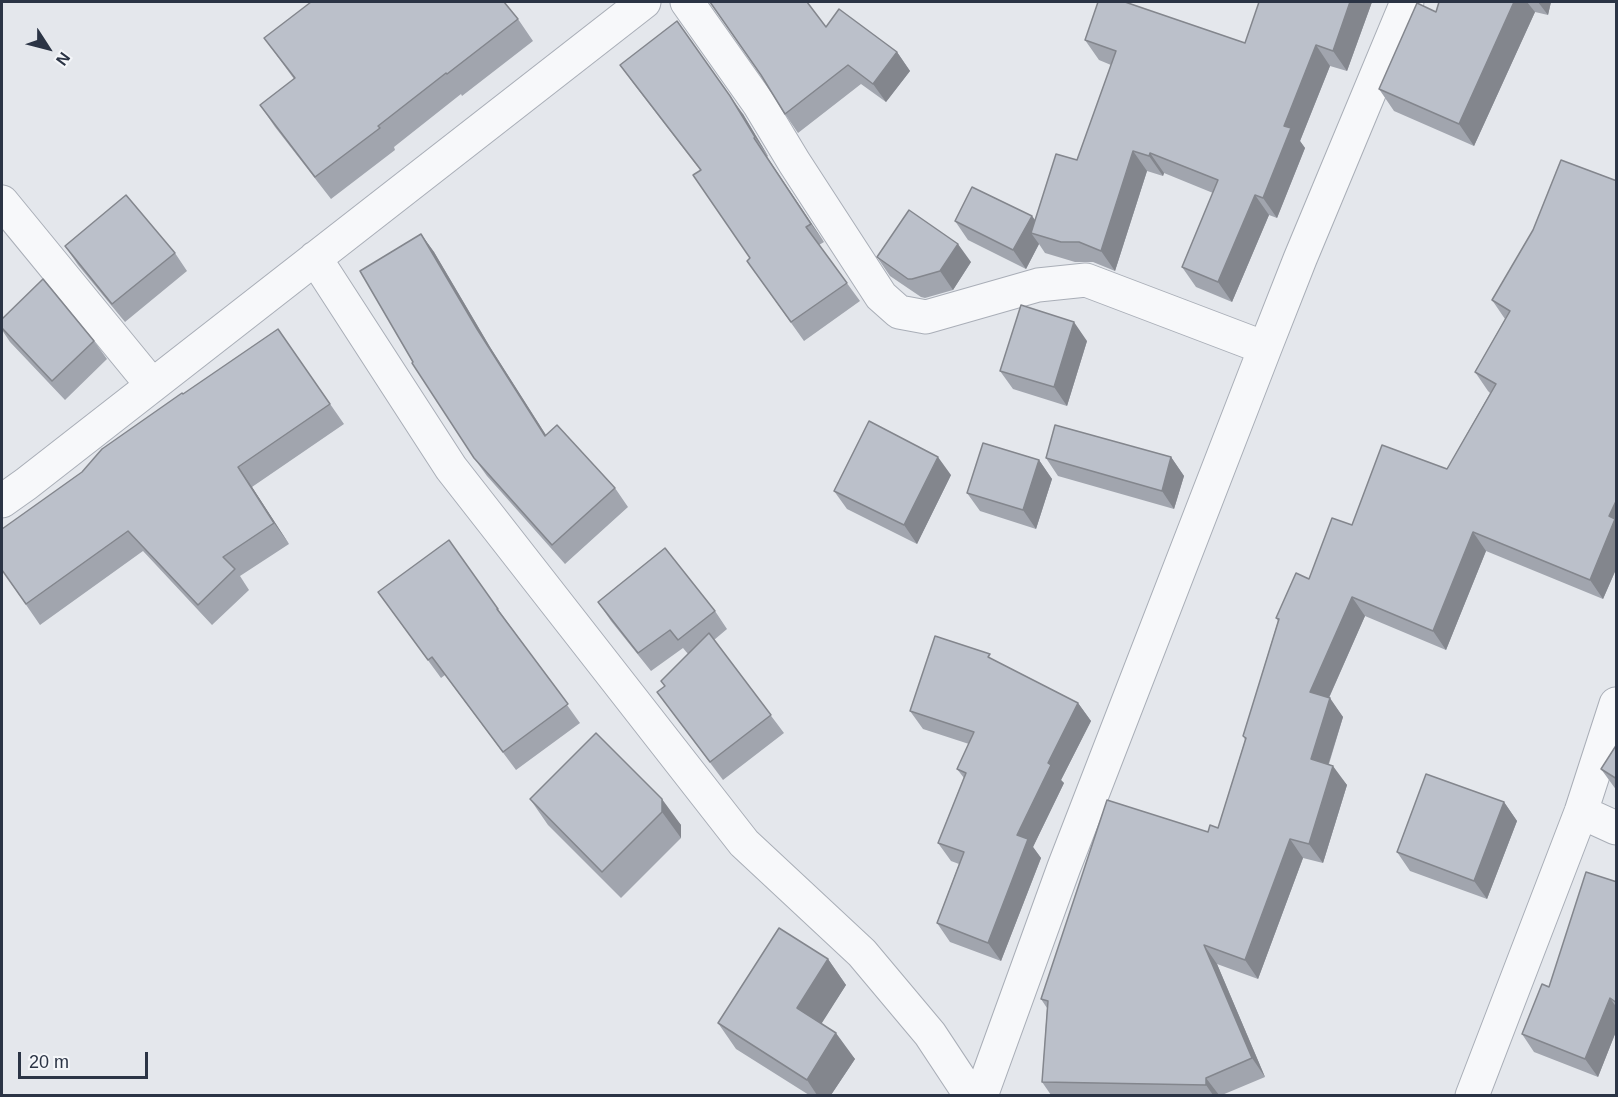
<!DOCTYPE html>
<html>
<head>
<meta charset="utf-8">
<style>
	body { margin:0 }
	#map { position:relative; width:1618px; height:1097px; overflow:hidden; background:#e4e7ec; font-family:Arial,sans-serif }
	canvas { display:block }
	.frame { position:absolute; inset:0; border:3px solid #2b3445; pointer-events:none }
	.north { position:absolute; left:18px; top:18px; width:60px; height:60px; -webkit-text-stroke:4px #f4f6f9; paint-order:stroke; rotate:126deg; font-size:16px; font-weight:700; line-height:24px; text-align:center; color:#2b3445 }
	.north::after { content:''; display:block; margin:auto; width:21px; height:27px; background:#2b3445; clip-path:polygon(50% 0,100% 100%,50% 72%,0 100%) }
	.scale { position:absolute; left:18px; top:1052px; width:130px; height:27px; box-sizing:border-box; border:3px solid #2b3445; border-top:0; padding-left:8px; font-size:18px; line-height:21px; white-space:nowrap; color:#2b3445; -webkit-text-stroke:4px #f4f6f9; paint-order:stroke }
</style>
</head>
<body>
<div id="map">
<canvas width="1618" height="1097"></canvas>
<div class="frame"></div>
<div class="north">N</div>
<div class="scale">20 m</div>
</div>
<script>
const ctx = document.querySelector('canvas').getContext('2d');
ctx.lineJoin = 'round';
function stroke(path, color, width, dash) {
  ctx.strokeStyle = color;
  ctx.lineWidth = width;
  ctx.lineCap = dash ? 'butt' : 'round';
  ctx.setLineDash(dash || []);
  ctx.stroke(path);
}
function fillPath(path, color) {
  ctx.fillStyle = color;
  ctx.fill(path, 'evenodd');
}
const street = new Path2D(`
	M687,2l72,102 35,58 87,134 18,16 27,5 112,-32 48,-5 179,68
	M2,202l150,183
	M315,258l136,210 293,375 118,110 68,81 41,62
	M2,501l24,-17 618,-482
	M1581,812l35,16
	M981,1096l83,-229 201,-519 35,-89 107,-257
	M1472,1096l109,-284 35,-108`);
const wall = new Path2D(`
	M1372,2l-25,69 -17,-5 -30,75 5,7 -28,70 -8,-3 -37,87 -36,-15 -14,-20 31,-74 -49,-20 -1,3 -16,-5 -32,100 -22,-9h-18l-30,-9 -6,-9 -13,25 -58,-29 -13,-19 77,-5 3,4 42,-60 34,-95 -12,-5 -14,-20 160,3z
	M1439,2h112l-3,13 -13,-3 -61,134 -80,-35 -15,-22 57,-77z
	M518,19l15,22 -71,55 -1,-2 -67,53 1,3 -64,49 -56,-72 -15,-22 34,-26 -30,-41z
	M826,27l71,25 13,19 -24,31 -25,-18 -63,49 -13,-19z
	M620,65l123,49 25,42 -1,1 57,85 -5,3 41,56 -56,40 -57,-80 3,-3 -50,-88 -67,-87z
	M1617,181v386l-14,32 -117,-48 -40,99 -81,-34 -36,82 14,19 -14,47 18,21 -24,78 -20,-5 -45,121 -41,-15 48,113 -43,18h-171l-9,-13 5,-74 -6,-9 167,-167 10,-4 27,-88 -2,-4 35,-115 -2,-3 33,-39 43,-54 95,-56 43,-76 -2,-2 -13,-19 30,-53 -13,-19z
	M421,234l13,18 56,95 56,88 69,53 13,19 -63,57 -78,-88 -13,-18 -61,-96z
	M65,246l110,7 12,18 -62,51 -47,-57z
	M877,257l94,5 -18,28 -28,8 -4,-1 -31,-21z
	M2,319l92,22 13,18 -42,41 -55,-58 -8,-12z
	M278,329l66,95 -92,63 37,57 -49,32 9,14 -37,35 -69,-74 -103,74 -38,-55 80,-98z
	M1087,341l-20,65 -54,-17 -13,-18z
	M1171,457l13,19 -10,33 -116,-33 -12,-18z
	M1039,460l13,19 -16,50 -56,-18 -13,-18z
	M951,475l-34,69 -70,-35 -13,-18z
	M598,602l117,9 12,18 -13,11 70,93 -61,47 -66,-88 8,-6 23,-32 -5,-6 -32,23 -40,-50z
	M498,609l13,18 69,96 -64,47 -71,-95 -4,3 -50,-68z
	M994,660l84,43 13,18 -30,59 3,3 -31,64 8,11 -40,103 -51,-19 -13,-19 22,-59 -8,-3 -13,-18 26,-65 -7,-9 12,-25 -46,-15 -13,-18z
	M596,733l85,92v13l-60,60 -73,-73 -18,-26z
	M1617,744v47l-16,-22z
	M1504,802l13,19 -30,78 -77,-28 -13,-19z
	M1617,882v147l-19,48 -64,-25 -12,-18 27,-47z
	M828,959l18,26 -25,38 34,36 -24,36h-22l-73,-46 -18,-26z`);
const shadedWall = new Path2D(`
	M1350,2h22l-25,69 -14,-20z
	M1514,2h13l8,10 -61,134 -15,-22z
	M1538,2h13l-3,13z
	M1316,45l14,21 -30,75 5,7 -28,70 -14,-20 21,-72z
	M897,52l13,19 -24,31 -13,-18z
	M730,96l13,18 25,42 -13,-19z
	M754,138l13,19 57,85 -13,-18z
	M1133,151l14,20 -32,100 -14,-20z
	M1150,153l14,20 -1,3 -14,-20z
	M1255,195l14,20 -37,87 -14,-20z
	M1032,216l13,18 -14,-1 8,11 -13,25 -13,-19z
	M421,234l13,18 56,95 68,107 -13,-18 -68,-107z
	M958,244l13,18 -18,28 -13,-19z
	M1074,322l13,19 -20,65 -13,-19z
	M938,457l13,18 -34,69 -13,-19z
	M1171,457l13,19 -10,33 -12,-18z
	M1039,460l13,19 -16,50 -13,-19z
	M238,467l14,20 37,57 -15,-21z
	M1617,499v68l-14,32 -13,-19 19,-64z
	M1473,532l13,19 -40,99 -13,-19z
	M1352,597l13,19 -42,95 -13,-19z
	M1330,698l13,19 -19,61 -13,-19z
	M1078,703l13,18 -30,59 3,3 -31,64 8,11 -40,103 -13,-18 29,-108 31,-72z
	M1333,766l14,19 -24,78 -14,-19z
	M662,799l19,26v13l-19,-26z
	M1504,802l13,19 -30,78 -13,-18z
	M1290,839l13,19 -45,121 -13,-19z
	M1204,945l13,19 48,113 -13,-19z
	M828,959l18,26 -31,49 -18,-26z
	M1610,998l7,10v21l-19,48 -13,-18z
	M836,1033l19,26 -24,36h-14l-10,-15z
	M1206,1078l13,17h-6l-7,-10z`);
const building = new Path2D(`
	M311,2h193l14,17 -71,55 -1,-1 -68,53 2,2 -65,49 -55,-72 35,-27 -31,-40z
	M710,2h97l19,25 13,-18 58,43 -24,32 -25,-19 -63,49 -24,-39z
	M1098,2h27l120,41 14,-41h91l-17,49 -17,-6 -32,81 7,2 -28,70 -8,-3 -37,87 -36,-15 36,-87 -68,-27 -1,3 -16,-5 -32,100 -22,-9h-18l-30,-9 25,-79 21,6 39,-109 -31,-11z
	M1439,2h75l-55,122 -80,-35 38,-86 19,9z
	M677,21l53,75 25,41 -1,1 57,86 -5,3 41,56 -56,39 -44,-61 3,-3 -57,-83 8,-5 -81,-105z
	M1561,160l56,21v318l-8,17 6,3 -25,61 -117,-48 -40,99 -81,-34 -42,95 20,6 -19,61 22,7 -24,78 -19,-5 -45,121 -41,-15 48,113 -46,20v7l-164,-3 6,-81 -7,-2 66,-199 101,32 2,-7 8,3 28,-90 -3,-2 36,-117 -3,-1 20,-45 13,6 23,-61 20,7 30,-80 65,24 49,-85 -21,-12 35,-61 -18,-11 41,-70z
	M972,187l60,29 -19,34 -58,-29z
	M126,195l49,58 -63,51 -47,-58z
	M909,210l49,34 -18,27 -28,8h-4l-31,-22z
	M421,234l56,95 68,107 12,-11 58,63 -63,57 -78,-87 -62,-95 1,-1 -53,-91z
	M43,279l51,62 -42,40 -50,-53v-9z
	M1021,305l53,17 -20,65 -54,-16z
	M278,329l52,75 -92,63 36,56 -51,34 12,12 -37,36 -70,-74 -102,73 -24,-34v-41l80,-57 20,-23 80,-56 1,1z
	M869,421l69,36 -34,68 -70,-34z
	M1055,425l116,32 -9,34 -116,-33z
	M983,443l56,17 -16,50 -56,-17z
	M449,540l49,69h-1l71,95 -65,48 -71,-95 -4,3 -50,-68z
	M665,548l50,63 -37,29 -8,-10 -32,23 -40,-51z
	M709,633l62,82 -61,47 -53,-70 8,-6 -4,-5z
	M935,636l55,18 -2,3 90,46 -30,60 3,2 -34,70 11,4 -40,104 -51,-20 27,-71 -26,-9 28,-70 -9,-4 17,-37 -64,-21z
	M596,733l66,66v13l-60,60 -72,-73z
	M1617,744v35l-16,-10z
	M1426,774l78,28 -30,79 -77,-29z
	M1586,872l31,10v121l-7,-5 -25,61 -63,-25 20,-50 7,3z
	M779,928l49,31 -31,49 39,25 -29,47 -89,-57z`);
stroke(street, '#a9aeb7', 35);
stroke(street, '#f7f8fa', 33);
fillPath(wall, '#a1a5ae');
fillPath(shadedWall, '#83868d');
fillPath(building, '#bbc0ca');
stroke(building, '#83868d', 1.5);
</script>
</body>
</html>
